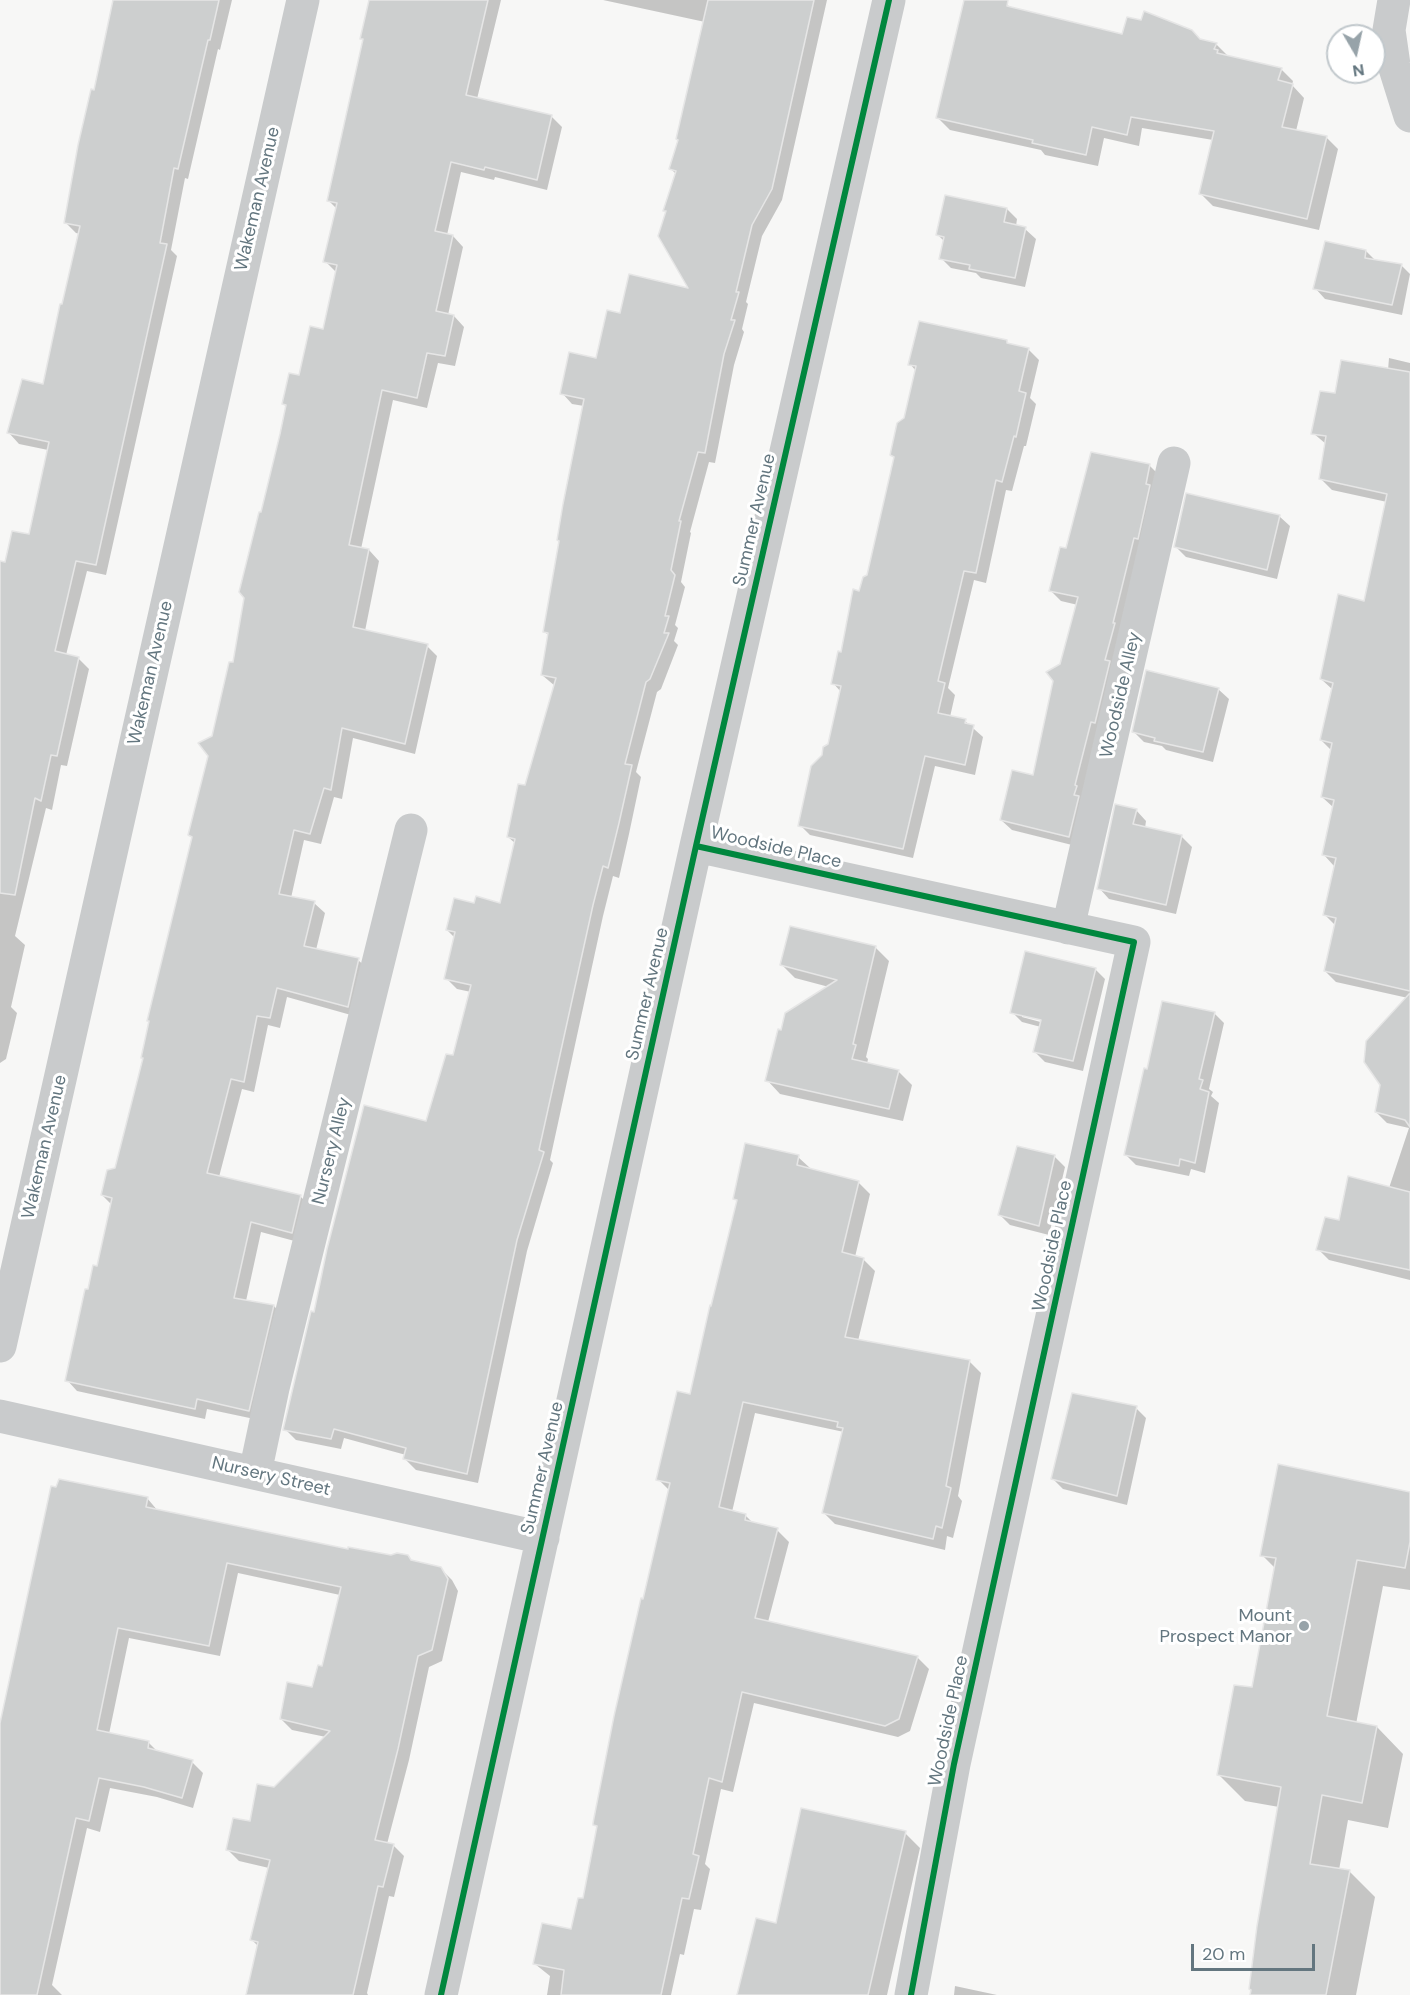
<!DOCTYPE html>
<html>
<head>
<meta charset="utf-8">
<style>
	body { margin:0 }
	#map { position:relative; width:1410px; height:1995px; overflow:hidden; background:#f7f7f6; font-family:"DM Sans",sans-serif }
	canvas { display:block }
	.north { position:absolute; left:1326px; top:24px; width:60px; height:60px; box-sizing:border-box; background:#fff; border:2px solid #c1c8cc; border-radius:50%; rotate:171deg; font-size:16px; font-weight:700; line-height:24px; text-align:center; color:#63767f }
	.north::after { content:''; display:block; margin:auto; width:21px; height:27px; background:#97a3a9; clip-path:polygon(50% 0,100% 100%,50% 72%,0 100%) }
	.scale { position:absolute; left:1191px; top:1944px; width:124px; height:27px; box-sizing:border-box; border:3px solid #63767f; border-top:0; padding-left:8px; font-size:18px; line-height:21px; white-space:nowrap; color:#63767f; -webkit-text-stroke:4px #fff; paint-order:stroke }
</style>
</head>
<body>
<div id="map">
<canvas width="1410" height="1995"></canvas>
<div class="north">N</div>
<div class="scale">20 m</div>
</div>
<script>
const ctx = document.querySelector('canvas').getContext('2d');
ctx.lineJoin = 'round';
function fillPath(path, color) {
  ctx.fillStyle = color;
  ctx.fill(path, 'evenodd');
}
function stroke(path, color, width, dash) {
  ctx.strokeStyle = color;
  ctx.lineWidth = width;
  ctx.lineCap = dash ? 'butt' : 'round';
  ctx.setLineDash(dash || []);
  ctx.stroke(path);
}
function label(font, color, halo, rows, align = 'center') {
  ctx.font = font + ' "DM Sans",sans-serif';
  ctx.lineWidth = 6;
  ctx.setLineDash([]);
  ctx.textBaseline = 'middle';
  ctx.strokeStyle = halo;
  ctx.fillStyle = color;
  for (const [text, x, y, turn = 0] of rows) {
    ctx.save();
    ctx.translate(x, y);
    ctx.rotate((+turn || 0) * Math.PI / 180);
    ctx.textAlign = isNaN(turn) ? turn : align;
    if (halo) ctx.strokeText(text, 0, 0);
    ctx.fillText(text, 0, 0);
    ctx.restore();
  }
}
const shadow = new Path2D(`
	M123,0h109l-12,50 -2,-1 -30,130 -3,-1 -14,72 6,6 -71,319 -19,-4 -21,84 12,3 11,11 -22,97 -6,-1 -9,45 -6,-2 -31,128 10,9 -14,62 6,6 -11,46 -6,4v-501l7,2 23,-28 18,-86 -29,-6 -10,-11 35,-48 36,-151 -4,-1 -11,-11 30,-131z
	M370,0h131l-24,99 74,17 11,11 -15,63 -52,-13 -1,3 -33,-8 -14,63 6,1 10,11 -15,68 6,1 10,11 -9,39 -17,-3 -11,45 -34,-8 -32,149 8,1 10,11 -14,70 62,15 10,10 -22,98 -62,-16 -11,61 -8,-2 -13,47 -17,-4 -13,58 23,5 11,10 -9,37 42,10 11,10 -11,47 -71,-20 -7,31 -12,-3 -14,67 -12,-3 -23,88 82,20 10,10 -9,36 -41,-11 -15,69 28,5 10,11 -25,103 -52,-11 -2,10 -128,-28 -10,-11 22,-89 9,-23 14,-63 -10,-10 15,-26 28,-109 -3,-3 51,-218 -4,-4 45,-171 29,-150 24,-107 -4,-3 42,-73 11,-59 -11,-11 12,-52 -9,-9 36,-159 -2,-3z
	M603,0h224l-45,200 -20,36 -16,66 2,2 -6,25 2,3 -10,33 -19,98 -6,-1 -19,70 1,1 -10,49 4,5 -10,38 3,3 -4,13 4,4 -17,44 -4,3 -21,80 5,5 -12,57 -10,44 -6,-2 -10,40 -53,244 3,3 -26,88 -49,232 -62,-13 -11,-11 1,-4 -62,-17 -3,11 -45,-9 -11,-11 31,-115 111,-191 28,-67 16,-64 -14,-3 -11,-11 9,-40 -8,-8 28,-25h26l15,-61 -8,-7 18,-50 29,-101 -13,-11 7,-39 -5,-5 40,-225 -12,-2 -10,-11 35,-33 24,-45 70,-25 -15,-116 -5,-5 8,-29 26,-118z
	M965,0h24l18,4 4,5 113,27 76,5 16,3 13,13 52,12 12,12 -1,4 12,13 -8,33 30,6 12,12 -19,81 -106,-24 -12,-12 12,-54 -71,-12 -3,18 -35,-8 -6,28 -53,-11 -4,-5 -91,-20 -12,-12z
	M1007,209l10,10 -1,7 9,3 11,10 -11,48 -44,-9 -5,-5 -25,-5 -10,-10 3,-17 -6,-6z
	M1366,251l10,10 25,4 9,9 -8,41 -77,-16 -10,-11z
	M1006,342l4,3 18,4 11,11 -9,38 6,6 -10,42h-2l-12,45 -6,-1 -20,93 -12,-3 -26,108 7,7 -5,22 15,4 18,16 -8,38 -40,-9 -22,92 -103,-23 -10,-10 23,-70 6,-10 12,-53 -8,-9 27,-90 8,-16 27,-118 -4,-4 14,-36 11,-48 -6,-7z
	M1389,358l21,5v917l-81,-20 -11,-11 22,-28 49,-33 20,-60 -22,-5 -11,-11 32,-114 -72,-16 -11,-11 11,-45 -12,-12 10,-48 -10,-11 10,-47 -12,-11 10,-46 -11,-11 12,-50 -12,-11 44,-77 22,-100 -55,-12 -11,-11 5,-35 -13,-11 23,-38 52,-25z
	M1149,465l11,11 -80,371 -68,-17 -11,-10 33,-43 44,-172 -17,-4 -10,-10 16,-41z
	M1279,516l11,10 -13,53 -91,-22 -10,-10z
	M1218,689l11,10 -16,63 -47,-12 -4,-4 -18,-4 -10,-10z
	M1136,810l10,11 -1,7 37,9 10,10 -16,67 -67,-15 -10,-11z
	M876,948l13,13 -23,96 2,2 -1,5 31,7 14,14 -9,36 -123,-27 -13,-14 15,-49 47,-44 -34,-9 -13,-13z
	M1095,969l10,10 -22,92 -38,-9 -10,-10 6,-25 -19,-5 -10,-10zM1022,1014l26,7v3l-26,-7z
	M1214,1013l10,10 -15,66 4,3 -2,4 8,7 -14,70 -14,-4 -2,7 -53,-11 -10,-10 22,-84z
	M798,1157l12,11v2l48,12 12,12 -15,63 8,2 12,12 -17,70 111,20 12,12 -23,123 4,5 -9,37 -6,-2 -2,14 -110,-26 -12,-12 21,-80 -89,-19 -23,99 14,4 8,8 23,6 12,12 -21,80 149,35 12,12 -19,62 -12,6 -144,-34 -21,89 -12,-3 -16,75 5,5 -9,41 -7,-1 -10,46 -4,-1 -9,41h-124l3,-19 -15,-12 38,-33 11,-32 14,-71 -4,-4 76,-333 -12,-12 34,-83 46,-194 -3,-3z
	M1055,1157l10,10 -16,68 -39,-10 -10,-10z
	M1136,1408l10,10 -19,87 -64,-16 -10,-10z
	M1410,1493v97l-27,-4 -27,138 21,3 26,27 -15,74 -40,-8 -9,50 10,1 26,26 -19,98h-104l27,-188 -34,-6 -26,-26 34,-86 22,-121 -13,-13z
	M147,1498l11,13 282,57 12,12 6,11 -16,70 -13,6 -20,93 -22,84 6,1 11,11 -10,41 -5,-1 -22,97 1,2h-121l11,-49 -6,-6 17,-72 -30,-7 -11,-11 23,-27 24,-34 51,-52 -34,-7 -11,-11 32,-30 10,-21 17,-73 -102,-22 -18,83 -91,-18 -20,96 40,9 9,9 34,10 11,11 -10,35 -36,-11 -47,-9 -10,44 -13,-4 -35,157 10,10h-62v-263z
	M905,1833l15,15 -33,147h-147l37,-71z
	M955,1986l42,9h-43z`);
const building = new Path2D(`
	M113,0h106l-9,40h-2l-30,129 -4,-1 -14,75 7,1 -71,321 -20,-4 -21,90 24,6 -22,99 -6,-1 -10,46 -6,-3 -20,97 -15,-2v-332l5,1 7,-31 17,3 20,-92 -42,-9 15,-54 21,5 17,-80h2l18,-78 -16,-3 14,-78 13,-56 3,1z
	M369,0h119l-22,95 86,20 -15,65 -52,-13 -1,3 -33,-8 -16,69 18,4 -17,76 18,4 -9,41 -18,-3 -10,45 -35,-8 -33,155 20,4 -16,78 75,17 -23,100 -63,-16 -11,62 -7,-2 -14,46 -16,-4 -15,64 36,7 -11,45 55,12 -11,49 -71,-19 -7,30 -13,-2 -13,66 -13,-3 -24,94 94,22 -9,38 -41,-11 -17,76 40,7 -25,106 -52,-12 -2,10 -130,-28 20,-92h3l5,-24 4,1 15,-68 -11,-3 6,-25 8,-2 28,-110h-2l8,-37h-2l45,-184 -4,-2 20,-79 -10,-13 14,-7 17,-74h4l11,-64 -5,-6 20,-80h2l19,-78 6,-29 -4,-1 7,-31 10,2 11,-49 13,3 14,-64 -14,-3 14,-59 -10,-2 36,-162h-3z
	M708,0h106l-42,189 -20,36 -16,67h3l-8,28h4l-11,34 -19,99 -7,-1 -19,69h2l-10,49 4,5 -10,41h4l-5,17h5l-19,46 -4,3 -21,82 7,1 -13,58 -11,45 -5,-2 -10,39 -54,245 5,2 -27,88 -50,234 -64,-15 3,-11 -72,-19 -3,10 -48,-9 28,-119 3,1 13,-63 37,-144 62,16 20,-67 7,1 18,-70 -27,-6 11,-47 -9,-2 8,-32 20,5 2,-7 24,7 15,-64 -8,-2 11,-53 7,1 31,-107 -15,-3 7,-42 -5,-1 16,-91 -2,-1 6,-36 21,-105 -24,-5 9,-42 27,6 11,-48 13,3 9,-39 59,14 -30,-52 8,-25h-3l13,-40 -7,-2 9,-29 -2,-1z
	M964,0h44l-1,6 115,28 5,-17 14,3 3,-9 48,19 8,9 17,4 -3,6 4,1 -1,3 65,15 -4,12 15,4 -11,43 45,9 -20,83 -108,-25 15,-63 -83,-14 -4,18 -35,-8 -6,28 -54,-12 1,-3 -97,-22z
	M945,195l62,13 -3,14 22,5 -11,51 -46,-9 1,-4 -31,-6 5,-22 -8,-2z
	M1325,241l41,9 -1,8 37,6 -10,41 -79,-16z
	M919,321l88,19v3l22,5 -10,43 7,2 -10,44 -2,-1 -12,46 -6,-2 -20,93 -12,-2 -26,110 7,2 -7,30 28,6 -1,4 9,2 -9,40 -40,-9 -22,93 -105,-23 13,-60 11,-11 1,-8 5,-3 13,-58 -10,-2 7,-33 3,1 12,-63 6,2 4,-14 4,-2 27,-118 -4,-2 7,-32 7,-5 12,-52 -8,-1z
	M1341,360l69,12v619l-86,-20 12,-53 -13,-3 13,-57 -14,-3 12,-55 -13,-3 11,-54 -12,-3 13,-57 -13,-4 18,-85 26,7 23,-107 -68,-15 7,-43 -15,-2 9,-43 15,2z
	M1091,452l59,12 -4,20 4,1 -12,54 -4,-1 -21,85h2l-10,37 5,1 -15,62 -4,-1 -16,63 2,1 -3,9 5,1 -10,41 -69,-17 12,-50 21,5 20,-94 -7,-9 14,-8 18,-67 -29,-6 11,-44 6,1z
	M1186,493l94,22 -13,55 -93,-23z
	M1146,670l73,18 -16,64 -49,-11 1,-3 -23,-6z
	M1115,804l22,5 -4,15 49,11 -16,70 -69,-16z
	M790,926l86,20 -23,98 3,1 -4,14 47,11 -10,39 -124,-28 13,-52 3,1 4,-17 52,-33 -57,-15z
	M1025,951l71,17 -23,93 -40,-9 8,-32 -31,-7z
	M1410,993v134l-5,-7 -30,-8 5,-27 -16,-23 2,-21z
	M1162,1001l53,11 -16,67 4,1 -3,9 9,3 -14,71 -15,-4 -1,7 -55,-11 20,-87 3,1z
	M745,1143l54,12 -2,10 62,16 -17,71 22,6 -19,79 125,23 -24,126 5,2 -9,40 -6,-2 -3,13 -111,-26 21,-85 -6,-1 1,-5 -95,-20 -24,105 27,7 -1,6 33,8 -23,90 163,38 -19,63 -14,7 -143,-34 -20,90 -13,-4 -16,76 6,2 -10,43 -7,-1 -21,97h-100l3,-25 -31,-6 9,-41 29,6 7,-31h5l14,-72 -4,-1v-2l21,-107 27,-118 2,1 27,-116 -14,-3 21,-89 13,3 20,-89 1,1 26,-106 -4,-1z
	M1017,1146l38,9 -16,71 -41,-11z
	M1348,1176l62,16v78l-94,-20 9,-33 14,3z
	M1072,1393l65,13 -20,90 -66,-17z
	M1278,1464l132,28v50l-5,26 -48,-8 -30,156 50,10 -15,77 -40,-8 -12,69 40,6 -24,125h-76l1,-5 -2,-1 8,-63 24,-139 -64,-12 17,-90 18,2 24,-129 -16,-2z
	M59,1479l89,18 -2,10 202,42v-2l43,8 6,-2 11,2 3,5 30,7 7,12 -16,71 -14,6 -20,93 -23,91 19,4 -11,43 -5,-1 -25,109h-107l12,-53 -8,-2 20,-80 -44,-10 7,-32 17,3 7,-37 17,3 56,-56 -50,-12 7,-37 25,5 6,-22 4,1 19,-79 -114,-24 -18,83 -91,-18 -21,102 52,11 -1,7 45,12 -11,38 -38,-11 -45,-9 -10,43 -13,-3 -39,177h-37v-272l51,-237 5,1z
	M801,1808l105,23 -38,164h-131l19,-77 20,5z`);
const minor = new Path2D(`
	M1394,0l-5,30 5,35 16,51
	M696,846l438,96 -180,822 -43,231
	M1068,928l106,-465
	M0,1346l303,-1346
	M0,1416l543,122
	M255,1473l18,-85 138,-558
	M441,1995l255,-1149 193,-846`);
const cycleway = new Path2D(`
	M696,846l438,96 -180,822 -43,231
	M441,1995l255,-1149 193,-846`);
const markers = [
	[1304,1626,6,"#97a3a9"]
];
const streetNames = [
	["Wakeman Avenue",258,199,-77],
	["Summer Avenue",755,520,-77],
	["Wakeman Avenue",151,673,-77],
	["Woodside Alley",1121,695,-77],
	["Woodside Place",776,848,13],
	["Summer Avenue",648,994,-77],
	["Wakeman Avenue",45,1147,-77],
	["Nursery Alley",332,1151,-76],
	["Woodside Place",1053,1246,-78],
	["Summer Avenue",543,1468,-77],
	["Nursery Street",271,1477,13],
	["Woodside Place",949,1721,-78]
];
const poiNames = [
	["Mount",1292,1616],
	["Prospect Manor",1292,1637]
];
fillPath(shadow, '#0003');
fillPath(building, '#cdcfcf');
stroke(building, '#e6e6e6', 1.5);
stroke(minor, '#c9cbcc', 33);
stroke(cycleway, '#00873e', 6);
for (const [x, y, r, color] of markers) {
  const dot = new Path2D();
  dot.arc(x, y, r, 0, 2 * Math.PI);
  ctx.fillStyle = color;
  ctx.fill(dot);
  stroke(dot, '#fff', 2);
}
label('18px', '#63767f', '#fff', streetNames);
label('18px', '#63767f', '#fff', poiNames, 'right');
</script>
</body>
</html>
